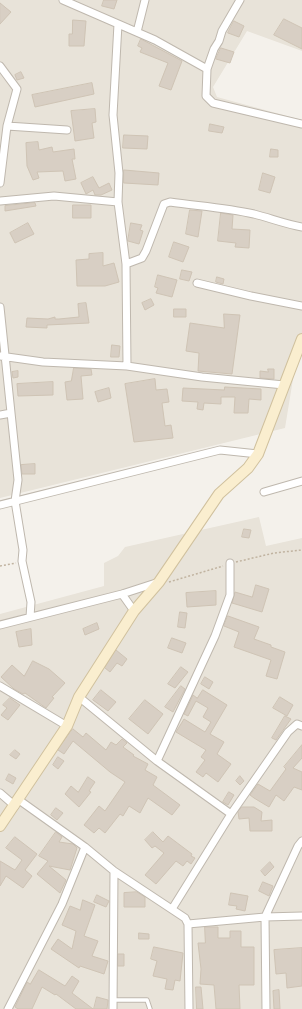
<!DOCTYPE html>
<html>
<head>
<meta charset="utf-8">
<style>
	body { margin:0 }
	canvas { display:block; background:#f4f1eb }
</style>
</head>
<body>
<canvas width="302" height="1009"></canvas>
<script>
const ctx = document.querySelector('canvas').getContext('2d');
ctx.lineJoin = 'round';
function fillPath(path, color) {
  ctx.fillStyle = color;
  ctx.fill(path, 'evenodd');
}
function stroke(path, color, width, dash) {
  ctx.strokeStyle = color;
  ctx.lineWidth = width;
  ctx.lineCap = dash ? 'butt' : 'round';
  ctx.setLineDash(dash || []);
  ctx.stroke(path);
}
const residential = new Path2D(`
	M0,0h302v51l-55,-20 -34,56 4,10 85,23v230l-8,23 -9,55 -285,70z
	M259,517l7,29 36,-8v471h-302v-395l104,-28v-23l14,-7 7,-9z`);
const building = new Path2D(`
	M104,0h13l-3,9 -12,-3z
	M0,3l11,9 -11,12z
	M284,19l18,9v21l-28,-14z
	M73,20l13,1 -2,25h-15v-12h3z
	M234,21l10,5 -5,11 -11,-4z
	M141,39l41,22 -11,29 -12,-4 9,-23 -28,-11 2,-4 -4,-2z
	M221,48l13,4 -4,11 -14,-4z
	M21,72l3,6 -7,2 -2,-5z
	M92,83l2,11 -59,13 -3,-12z
	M95,109l1,13 -4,1 2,15 -19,3 -4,-30z
	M210,124l14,3 -2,6 -13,-2z
	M124,135l24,1 -1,13 -24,-1z
	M38,142l1,8 13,-3 1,5 21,-3 1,10h-3l4,20 -11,2 -2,-10 -26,1 2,6 -6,2 -6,-14 -1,-23z
	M271,149l7,1v7h-8z
	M124,170l35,3 -1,12 -34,-2z
	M263,173l12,4 -5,16 -11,-3z
	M93,177l6,11 10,-5 3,7 -11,5h-6l-2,-5 -7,4 -5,-11z
	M35,203l1,3 -31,5v-5z
	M73,205h18v13h-18z
	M190,210l12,1 -4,26 -12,-3z
	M221,213l12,2 -1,14 18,1 -1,18 -14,-1 1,-4 -18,-2z
	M28,223l6,11 -19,9 -5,-10z
	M131,223l11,2 -2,5 3,1 -4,13 -11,-3z
	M174,242l15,5 -6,15 -14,-5z
	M103,253v13l11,-3 5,19 -14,4h-28l-1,-26 13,-1v-5z
	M182,270l10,2 -3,9 -9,-2z
	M158,275l19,5 -5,17 -16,-4 2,-5 -3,-1z
	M217,277l7,2 -1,5 -7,-2z
	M151,299l3,6 -9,5 -3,-7z
	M86,303l3,20 -42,2v3l-21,-1 1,-9 21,1 7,-2v2h4l20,-2 -1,-13z
	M174,309h12v8h-12z
	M224,314l16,1 -8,59 -34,-3 1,-18 -13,-2 4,-28 34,5z
	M112,345l8,1 -1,11h-8z
	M74,368l17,1 1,6 -11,1 2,23 -16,1 -2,-18 6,-1z
	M268,369h6v10l-14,-1v-7l8,1z
	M18,371v6l-5,1 -1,-6z
	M155,379l1,11 11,-1 2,13 -7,1 3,23 6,-1 2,13 -39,4 -9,-58z
	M53,382v13l-35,1 -1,-12z
	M225,387l36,2v11l-12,-1 -1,14h-14l1,-16h-14v7l-17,-1 -1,7 -6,-1 1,-7 -16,-1 1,-13 41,2z
	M109,388l2,10 -13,4 -3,-10z
	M35,464v10h-13l-1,-9z
	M244,529l7,1 -2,8 -7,-1z
	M256,585l13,4 -7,23 -30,-9 3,-11 17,5z
	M216,591v14l-29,2 -1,-14z
	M180,612l7,1 -2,15 -7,-1z
	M228,616l31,11 -5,12 17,6v2l14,5 -8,27 -11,-3 5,-16 -37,-13 5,-15 -15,-6z
	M97,623l2,6 -14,6 -2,-6z
	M31,629l1,16 -13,2 -3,-15z
	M172,638l14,5 -4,10 -14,-5z
	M116,650l11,9 -5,7 -5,-3 -7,9 -5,-4z
	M33,661l16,8 16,14 -13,14 2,1 -8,10 -21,-15 -2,1 -9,-5 -13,-12 11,-12 12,11z
	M181,667l7,5 -13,16 -7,-4z
	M205,677l8,5 -4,7 -8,-5z
	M181,686l4,3 -12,23 -8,-5z
	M101,690l15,12 -8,9 -15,-11z
	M203,690l24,15 -17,29 14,8 -7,12 14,10 -13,18 -12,-9 -3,4 -7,-5 9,-12 -4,-3 5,-7 -30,-18 8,-13 21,13 6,-10 -8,-5 5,-9 -12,-7 -8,15 -4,-2 9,-19 4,3z
	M280,697l13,8 -6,11 -14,-8z
	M10,698l10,7 -12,15 -7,-5 6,-7 -4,-3z
	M145,700l18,14 -15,20 -19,-15z
	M285,716l6,3 -15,21 -4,-2z
	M73,729l10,8 3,-4 20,17 5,-8 5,3 6,-6 5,4 -4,4 11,8 -1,1 15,8 -3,6 12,7 -4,8 27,20 -8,10 -24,-17 -8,15 -11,-7 -6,10 -3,-2 -15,19 -6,-5 -5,5 -10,-8 15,-19 6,5 20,-29 -15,-10 -37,-31 -9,13 -6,-4z
	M302,745v13l-9,10 9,4v18l-8,-3 -10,14 -8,-6 -7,12 -15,-9 -4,-3 8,-11 12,7 16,-22 -2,-2z
	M15,750l5,4 -4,5 -6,-4z
	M58,757l6,4 -6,8 -5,-4z
	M9,774l7,4 -3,6 -7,-4z
	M240,776l4,5 -4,4 -4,-4z
	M88,777l7,5 -6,9 2,1 -12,15 -14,-13 6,-8 7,6z
	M229,792l5,3 -6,10 -5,-3z
	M242,807h12l8,5 -1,9 11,-1v11h-22l-1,-13 -10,1 -1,-7z
	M56,808l7,5 -6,7 -6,-5z
	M56,832l6,5 -3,5 14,2 4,4 -7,22 -21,-4 17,14 -6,13 -23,-19 11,-13 -9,-5z
	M153,832l10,10 5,-6 24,18 -1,2 4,2 -4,6 -4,-3 -4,5 -7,-5 -20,23 -11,-9 19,-22 -9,-7 -3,2 -7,-8z
	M15,837l22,17 -12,16 7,6 -9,12 -17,-12 -6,10v-25l15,9 7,-10 -16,-12z
	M270,862l4,5 -9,9 -4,-5z
	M263,882l10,4 -4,10 -10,-5z
	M137,892l8,5v10h-21v-14z
	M231,893l17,3 -3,15 -9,-2 1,-3 -8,-1z
	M97,895l12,6 -3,6 -12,-5z
	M83,900l12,5 -11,31 14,5 -6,15 16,5 -4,13 -24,-8 -1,2 -28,-19 7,-10 14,10 4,-18 -14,-6 8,-19 10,4z
	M205,927h13v11h12v-7h11v16h13v38h-15l1,24h-24l-2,-24 -14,-1 1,-15 -3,-26h7z
	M139,933l10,1v5h-10z
	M154,947l29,6 -3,28 -5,-1 -2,10 -8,-1 2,-10 -14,-3 4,-15 -6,-2z
	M302,948v38l-15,2 -1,-15 -10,1 -2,-24z
	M118,954h6v12h-6z
	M39,970l26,16 7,-10 7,5 -7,12 21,16h-17l-20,-15 -1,1 -13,-8 -10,22h-14l-3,-2 12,-25 3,2z
	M196,987h5l2,22h-6z
	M279,990l1,19h-6l-1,-18z
	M97,997l11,3 -1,9h-13z`);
const path = new Path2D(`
	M236,562l38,-9 28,-3
	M0,566l16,-3
	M169,582l54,-16`);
const lane = new Path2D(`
	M113,1000h34l3,9`);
const street = new Path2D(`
	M63,0l92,40 52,29
	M240,0l-18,31 -3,10 -5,8 -7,20 -1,27 7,7 89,21
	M118,24l-5,91 6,58 -1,29 8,62 1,102
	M137,32l8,-32
	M0,66l17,23 -10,37 -7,57
	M7,126l60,4
	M0,201l54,-5 64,6
	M126,264l16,-6 4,-7 18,-47 6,-2c28,4 56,6 84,12 16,4 31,10 48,13
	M197,283l54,13 51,10
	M0,307l18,173 -3,21 8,49 -1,11 9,41 -1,15
	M0,356l43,6 84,4 75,11 82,8
	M0,415l11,-2
	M264,492l38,-11
	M0,505l220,-55 38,4
	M122,594l12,17
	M0,625l122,-31 37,-12
	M0,686l67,40
	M79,697l78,64 74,53
	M157,761l58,-125 15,-41v-32
	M0,793l15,13
	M19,800l66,47 29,24 71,47 3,6 77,-7 37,-1
	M172,909l59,-95 57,-82 9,-8 5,2
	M188,924l1,85
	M8,1009l54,-105 23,-57
	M113,1009l1,-138
	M266,1009l-1,-92 33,-71 4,-5`);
const secondary = new Path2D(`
	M0,826l67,-100 12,-29 55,-86 25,-29 60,-88 29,-26 10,-14 44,-115`);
fillPath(residential, '#e8e3d9');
fillPath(building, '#d8cfc4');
stroke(building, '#cfc4b5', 1);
stroke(lane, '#bfb8ae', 5.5);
stroke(street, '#bfb8ae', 9);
stroke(secondary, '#d0c19e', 12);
stroke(path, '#c0b3a0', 1.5, [2, 2]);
stroke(lane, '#fff', 3.5);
stroke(street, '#fff', 7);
stroke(secondary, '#faeecf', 10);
</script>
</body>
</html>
